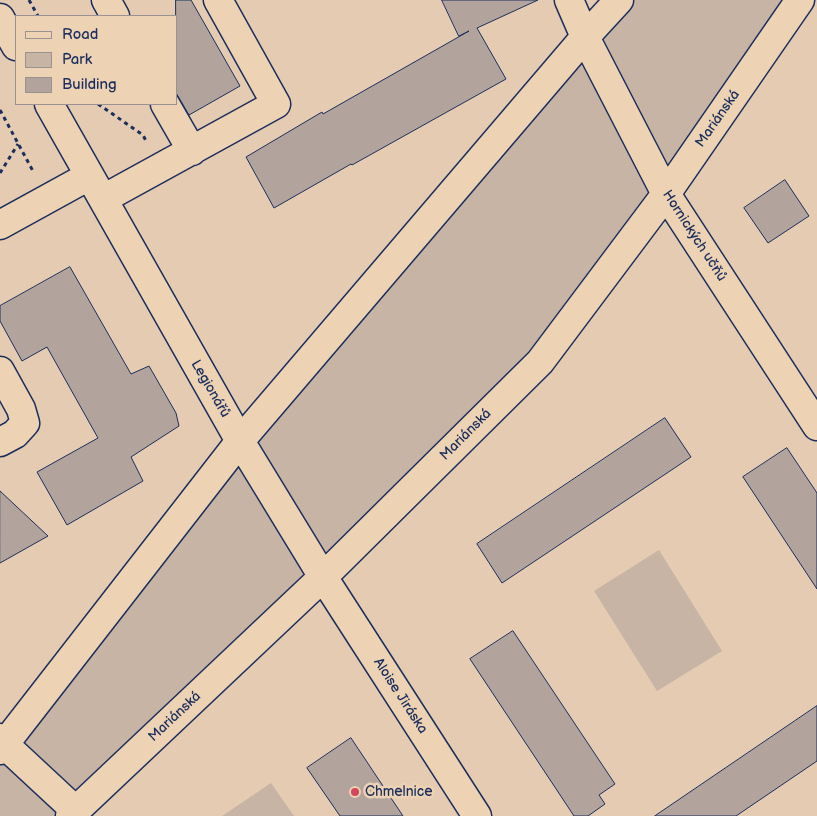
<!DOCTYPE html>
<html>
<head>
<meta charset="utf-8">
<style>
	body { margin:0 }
	#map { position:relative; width:817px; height:816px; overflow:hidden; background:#e5cbb1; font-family:"Balsamiq Sans",sans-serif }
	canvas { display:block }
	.legend { position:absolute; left:15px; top:15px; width:162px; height:90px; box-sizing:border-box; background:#edd2b4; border:1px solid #999192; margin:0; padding:6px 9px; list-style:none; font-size:15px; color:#1b2f5e }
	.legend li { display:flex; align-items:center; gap:10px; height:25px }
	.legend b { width:25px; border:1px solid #999192 }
</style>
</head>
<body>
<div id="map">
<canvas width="817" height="816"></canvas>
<ul class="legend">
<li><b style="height:6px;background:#edd2b4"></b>Road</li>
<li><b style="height:14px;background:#c7b4a5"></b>Park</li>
<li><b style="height:14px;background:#b2a49c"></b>Building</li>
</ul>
</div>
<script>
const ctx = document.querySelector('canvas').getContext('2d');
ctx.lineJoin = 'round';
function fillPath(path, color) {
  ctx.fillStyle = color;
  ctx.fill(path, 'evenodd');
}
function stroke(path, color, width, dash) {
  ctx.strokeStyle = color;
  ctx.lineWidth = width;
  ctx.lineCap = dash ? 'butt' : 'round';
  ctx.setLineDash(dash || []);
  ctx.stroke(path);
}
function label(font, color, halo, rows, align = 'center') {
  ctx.font = font + ' "Balsamiq Sans",sans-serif';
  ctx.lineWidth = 5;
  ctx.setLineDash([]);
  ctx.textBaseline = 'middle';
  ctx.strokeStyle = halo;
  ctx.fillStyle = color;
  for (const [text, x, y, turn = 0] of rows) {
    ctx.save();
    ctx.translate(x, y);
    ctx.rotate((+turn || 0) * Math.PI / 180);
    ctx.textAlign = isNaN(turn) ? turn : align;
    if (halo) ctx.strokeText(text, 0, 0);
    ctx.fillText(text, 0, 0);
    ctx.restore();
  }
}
const green = new Path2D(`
	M619,0h181l-260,362 -470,454h-70v-66z
	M659,550l63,101 -65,40 -63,-100z
	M271,783l23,33h-72z`);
const building = new Path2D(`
	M176,0h15l49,86 -51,29 -13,-22z
	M442,0h96l-61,28 29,51 -154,86 -1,-1 -77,44 -28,-51 76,-45 1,2 146,-83 -10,5z
	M785,180l24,36 -41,27 -24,-35z
	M70,267l61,107 18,-8 27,47 3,13 -48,31 12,24 -76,44 -30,-53 61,-34 -51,-91 -25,14 -22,-40v-15z
	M665,418l26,39 -189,126 -25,-39z
	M787,448l30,45v96l-74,-112z
	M0,491l48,45 -48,27z
	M513,631l102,153 -16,11 6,9 -17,12h-14l-104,-157z
	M817,706v55l-81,55h-81z
	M351,738l52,78h-63l-33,-48z`);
const path = new Path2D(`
	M29,0l9,16
	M98,104l45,31 3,6
	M0,110l34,63
	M0,173l18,-29`);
const minor = new Path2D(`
	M106,0l9,16
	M569,0l16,37 81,157 151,232
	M0,18l16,28
	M49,104l191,337 83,136 154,239
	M165,104l27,47
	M103,199l173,-95 -58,-104
	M0,225l89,-49
	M0,371l21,38 4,14 -10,11 -15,8
	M0,738l4,6 71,66
	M0,750l240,-309 345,-404 34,-37
	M70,816l253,-239 217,-215 126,-168 134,-194`);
const markers = [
	[355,792,5,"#d1495b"]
];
const streetNames = [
	["Mariánská",718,119,-55],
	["Hornických učňů",694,236,57],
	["Legionářů",210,389,60],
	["Mariánská",466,435,-45],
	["Aloise Jiráska",400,696,57],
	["Mariánská",175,717,-43]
];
const poiNames = [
	["Chmelnice",365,792]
];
fillPath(green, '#c7b4a5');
fillPath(building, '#b2a49c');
stroke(building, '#1b2f5e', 1);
stroke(minor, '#1b2f5e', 31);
stroke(path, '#1b2f5e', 3, [4, 4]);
stroke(minor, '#edd2b4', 28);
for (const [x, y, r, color] of markers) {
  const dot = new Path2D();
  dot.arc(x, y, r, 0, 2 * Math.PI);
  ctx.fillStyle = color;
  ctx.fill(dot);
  stroke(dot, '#edd2b4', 2);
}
label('14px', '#1b2f5e', '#edd2b4', streetNames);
label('14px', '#1b2f5e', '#edd2b4', poiNames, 'left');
</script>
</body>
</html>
